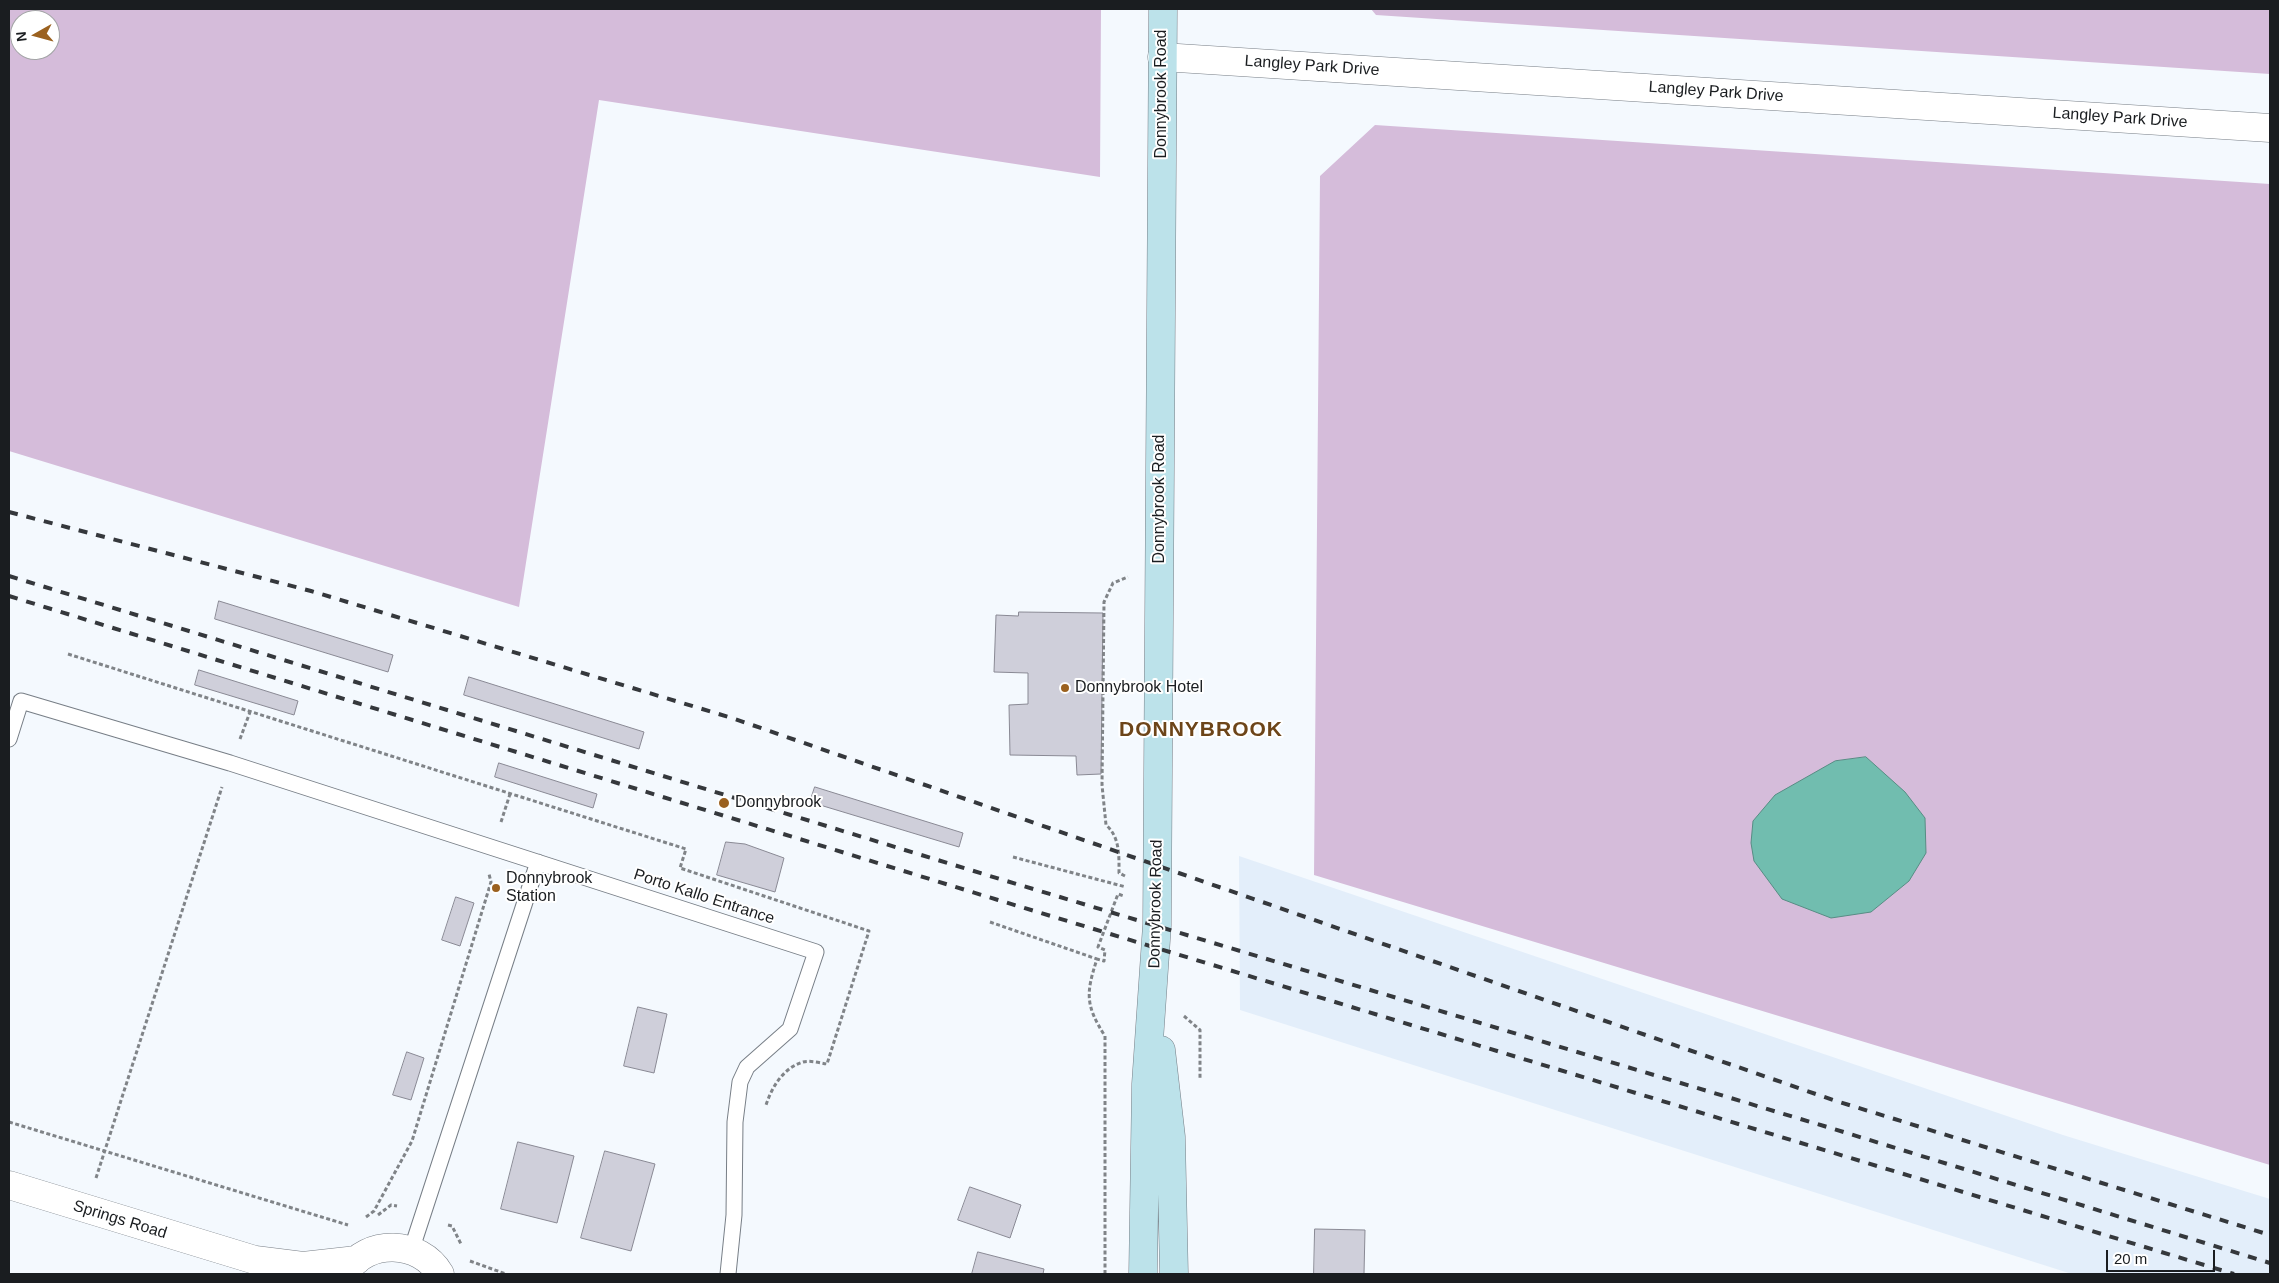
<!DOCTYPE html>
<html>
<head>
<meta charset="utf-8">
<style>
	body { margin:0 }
	#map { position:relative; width:2279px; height:1283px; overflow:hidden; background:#f4f9fe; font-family:Arial,sans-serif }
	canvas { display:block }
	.frame { position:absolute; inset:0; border:10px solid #1a1d20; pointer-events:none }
	.north { position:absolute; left:10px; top:10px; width:50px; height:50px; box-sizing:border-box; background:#fff; border:1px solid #a3a5a6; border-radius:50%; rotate:263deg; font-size:14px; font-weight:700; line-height:20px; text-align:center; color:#1a1d20 }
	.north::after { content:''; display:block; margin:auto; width:18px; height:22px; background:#9b611f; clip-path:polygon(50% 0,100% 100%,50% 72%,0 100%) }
	.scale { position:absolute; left:2106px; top:1250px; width:109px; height:22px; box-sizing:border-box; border:2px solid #1a1d20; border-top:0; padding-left:6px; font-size:15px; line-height:18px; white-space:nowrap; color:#1a1d20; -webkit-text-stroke:4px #fff; paint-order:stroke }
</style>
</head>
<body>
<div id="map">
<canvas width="2279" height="1283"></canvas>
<div class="frame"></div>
<div class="north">N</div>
<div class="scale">20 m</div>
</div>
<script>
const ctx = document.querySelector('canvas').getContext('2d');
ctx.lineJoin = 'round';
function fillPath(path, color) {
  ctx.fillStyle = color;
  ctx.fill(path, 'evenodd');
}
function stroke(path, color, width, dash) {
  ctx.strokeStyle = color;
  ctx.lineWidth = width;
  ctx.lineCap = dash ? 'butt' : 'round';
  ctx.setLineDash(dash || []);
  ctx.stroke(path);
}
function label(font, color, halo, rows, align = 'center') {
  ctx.font = font + ' Arial,sans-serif';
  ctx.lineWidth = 4;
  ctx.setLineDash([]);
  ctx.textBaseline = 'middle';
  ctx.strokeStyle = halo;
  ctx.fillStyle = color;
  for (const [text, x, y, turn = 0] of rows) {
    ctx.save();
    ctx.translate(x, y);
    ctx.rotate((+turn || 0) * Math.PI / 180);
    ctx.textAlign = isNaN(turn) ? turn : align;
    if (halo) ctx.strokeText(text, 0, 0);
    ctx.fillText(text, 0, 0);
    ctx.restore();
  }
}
const built = new Path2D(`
	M1239,856l824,279 207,64v75h-198l-832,-264z`);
const green = new Path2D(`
	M9,9h1092l-1,168 -501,-77 -80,507 -510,-156zM20,20h30v30h-30z
	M1371,9h899v65l-894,-59z
	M1375,125l895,59v981l-956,-290 6,-699z`);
const water = new Path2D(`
	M1866,757l39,35 20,26 1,35 -17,28 -38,31 -40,6 -49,-19 -28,-38 -3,-18 2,-22 22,-26 60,-34z`);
const building = new Path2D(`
	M219,601l174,54 -5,17 -173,-53z
	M1019,612l84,1 -2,161 -24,1 -1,-19 -66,-1 -1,-50 19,-1v-31l-34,-1 2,-57 22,1z
	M199,670l99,31 -4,14 -99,-30z
	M469,677l175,55 -5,17 -175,-54z
	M499,763l98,31 -4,14 -98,-31z
	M815,787l148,46 -4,14 -149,-45z
	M726,842l19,2 39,14 -9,34 -58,-17z
	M456,897l18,6 -14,43 -18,-6z
	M638,1007l29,7 -13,59 -30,-7z
	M407,1052l17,6 -13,42 -18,-5z
	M518,1142l56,14 -17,67 -56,-14z
	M605,1151l50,13 -24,87 -50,-13z
	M970,1187l51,18 -11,33 -52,-18z
	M1315,1229l50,1 -1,44h-50z
	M978,1252l66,17 -1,5h-71z`);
const path = new Path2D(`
	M68,654l618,195 -6,19 189,63 -42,133c-7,-1 -17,-4 -24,-2 -20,6 -31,25 -37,43
	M240,739l10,-27
	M501,822l9,-28
	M1013,857l113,30
	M1125,876l-6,-3c0,-17 1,-36 -13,-48l-4,-40 2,-183 9,-19 15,-6
	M990,922l107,37
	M1184,1016l16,14v50
	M9,1122l339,103
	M96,1178l126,-391
	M378,1215l13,-10 6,1
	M366,1217l8,-6 38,-70 79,-259 -2,-8
	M448,1225l4,1 9,18
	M470,1261l36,13
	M1105,1274v-238c-20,-31 -19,-43 -8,-77l7,2 1,-11 -7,-3 20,-53 6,2`);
const service = new Path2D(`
	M9,739l12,-38 209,62 586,189 -26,77 -43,38 -7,15 -5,40 -1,93 -6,59
	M411,1251l127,-389`);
const minor = new Path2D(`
	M1162,57l1108,71`);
const tertiary = new Path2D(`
	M9,1185l246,75 48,6 54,-6
	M346,1272c21,-34 74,-32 94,2`);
const secondary = new Path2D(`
	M1161,1050l10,87 3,137
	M1143,1274l3,-190 11,-159 6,-916`);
const rail = new Path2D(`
	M9,512l302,79 421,127 1101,382 437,135
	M9,576l981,300 834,250 446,137
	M9,596l989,304 1236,374`);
const markers = [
	[1065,688,5,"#9b611f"],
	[724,803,6,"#9b611f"],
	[496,888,5,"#9b611f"]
];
const streetNames = [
	["Langley Park Drive",1312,66,4],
	["Langley Park Drive",1716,92,4],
	["Donnybrook Road",1162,94,-90],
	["Langley Park Drive",2120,118,4],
	["Donnybrook Road",1160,499,-90],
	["Porto Kallo Entrance",704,897,18],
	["Donnybrook Road",1156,904,-89],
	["Springs Road",120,1220,17]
];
const poiNames = [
	["Donnybrook Hotel",1075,688],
	["Donnybrook",735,803],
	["Donnybrook",506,879],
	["Station",506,897]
];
const districtNames = [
	["DONNYBROOK",1201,730]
];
fillPath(built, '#e3eefa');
fillPath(green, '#d5bcda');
fillPath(water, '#71bdaf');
stroke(water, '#578d84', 1);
fillPath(building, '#cfcfda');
stroke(building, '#898994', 1);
stroke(service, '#777e86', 17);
stroke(minor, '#777e86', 29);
stroke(tertiary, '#777e86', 29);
stroke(secondary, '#777e86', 29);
stroke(path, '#808488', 3, [4, 2.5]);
stroke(service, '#fff', 15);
stroke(minor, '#fff', 28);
stroke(tertiary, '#fff', 28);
stroke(secondary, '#bce2ea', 28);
stroke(rail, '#35383c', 4, [9, 9]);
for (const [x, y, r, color] of markers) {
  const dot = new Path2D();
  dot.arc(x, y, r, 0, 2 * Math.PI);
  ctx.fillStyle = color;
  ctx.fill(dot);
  stroke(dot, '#fff', 2);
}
label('16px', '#1a1d20', '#fff', streetNames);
label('16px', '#1a1d20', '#fff', poiNames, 'left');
ctx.letterSpacing = '1px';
label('bold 21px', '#6d4519', '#fff', districtNames);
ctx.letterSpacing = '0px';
</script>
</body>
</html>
